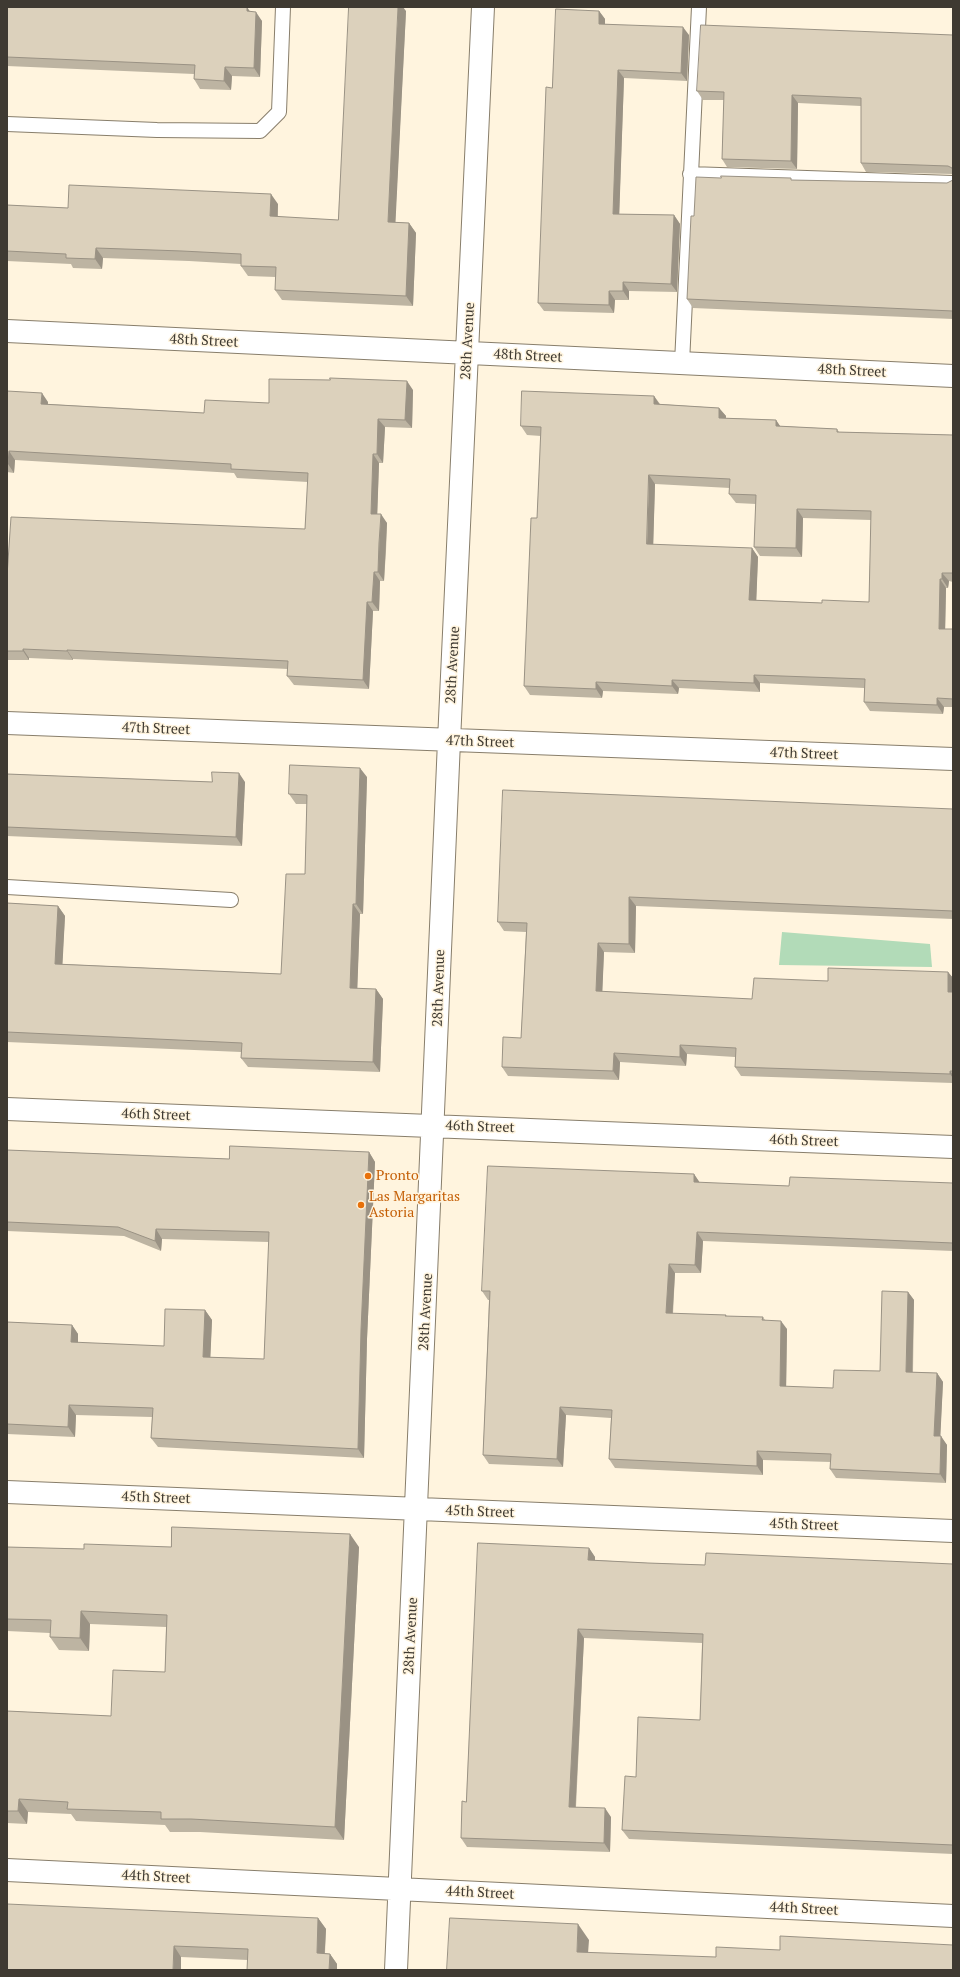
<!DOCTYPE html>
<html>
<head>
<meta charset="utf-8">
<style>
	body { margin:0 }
	#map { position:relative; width:960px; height:1977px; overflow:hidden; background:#fff4de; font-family:"PT Serif",serif }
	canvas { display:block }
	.frame { position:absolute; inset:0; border:8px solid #3f3a32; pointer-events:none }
</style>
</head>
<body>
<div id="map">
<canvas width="960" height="1977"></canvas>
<div class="frame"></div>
</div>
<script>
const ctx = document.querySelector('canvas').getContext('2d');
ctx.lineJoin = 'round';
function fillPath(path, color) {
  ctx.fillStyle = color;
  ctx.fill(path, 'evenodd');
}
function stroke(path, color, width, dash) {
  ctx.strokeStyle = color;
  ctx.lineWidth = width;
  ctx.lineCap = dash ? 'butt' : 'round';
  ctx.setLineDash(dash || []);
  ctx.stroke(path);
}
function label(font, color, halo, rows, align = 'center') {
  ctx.font = font + ' "PT Serif",serif';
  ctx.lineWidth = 3;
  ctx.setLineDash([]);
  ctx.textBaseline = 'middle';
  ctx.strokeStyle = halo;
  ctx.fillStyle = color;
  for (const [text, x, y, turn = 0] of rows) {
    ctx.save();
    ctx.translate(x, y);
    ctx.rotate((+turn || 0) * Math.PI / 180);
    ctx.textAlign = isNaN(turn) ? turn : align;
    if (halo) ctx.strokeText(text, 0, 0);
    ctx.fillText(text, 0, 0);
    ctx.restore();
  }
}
const green = new Path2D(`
	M782,932l148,12 2,23 -153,-2z`);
const lane = new Path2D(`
	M7,124l150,6 103,1 19,-19 4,-105
	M690,174l263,9
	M682,363l17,-356
	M7,887l224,13`);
const street = new Path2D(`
	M7,331l946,45
	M7,723l946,36
	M7,1109l946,38
	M7,1492l946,39
	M7,1870l946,46
	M396,1970l53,-1229 34,-734`);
const wall = new Path2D(`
	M7,7l243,4 12,10 -2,56 -28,-1 -1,14 -31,-1 -6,-10v-5l-187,-8z
	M406,11l-11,211 14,1 7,10 -3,73 -131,-6 -7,-10 1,-13 -28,-1 -7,-10v-2l-52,-3 -86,-3 -1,11 -29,-1 -2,-4 -64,-3v-56l61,3 210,-4v13l60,3z
	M599,11l6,8v5l84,11 -2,46 -63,-3 -5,136 55,1 6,9 -3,68 -48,-1v9h-14l-1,13 -70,-2 -6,-8 14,-215z
	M953,35v139l-87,-2 -5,-9v-57l-63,-3 -1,66 -70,-2 -5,-8 2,-59h-21l-6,-9z
	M793,180l154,3 6,-3v139l-260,-11 -6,-9 7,-83z
	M413,390l-1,38 -27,-1 -2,36h-4l-2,51 10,9 -1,28 -2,30h-4l-1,30h-6l-4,78 -75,-4 -7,-9 1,-7 -215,-10v1l-44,-2v2h-22v-84l298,-47 3,-47 -71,-4 -3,-5 -219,-13 -1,13 -7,-1v-81l41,11v2l156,9 65,-10z
	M654,396l6,8 59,4 7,8v2l50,2 4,6 57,3 2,3 114,3v147l-4,-1 -1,7h-2l-1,41h8v78h-9l-1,7 -73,-3 -6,-9v-14l-104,-5v9l-81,-4 -1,6 -75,-3 -1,7 -72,-3 -6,-9 13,-168 4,-82 -14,-1 -6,-9zM655,484l75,4 -1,6 7,9 20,1 -2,43 6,9 42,1 1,-39 68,2 -2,82 -47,1 -66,-3 2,-43 -6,-9 -99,-3z
	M7,774l205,8h33l-3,64 -235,-10z
	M367,777l-4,137h-3l-3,75h19l7,10 -3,73 -132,-5 -7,-9v-6l-234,-10v-139l51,3 7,10 -3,48 219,10 24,-100 2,-70h-11l-7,-10z
	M953,809v110l-317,-13 -1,47 -31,-1 -2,40 150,7 76,-18 120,-9 5,6v105l-212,-7 -6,-9v-10l-48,-3 -1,12 -66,-4 -1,18 -111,-4 -6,-9 19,-29 5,-106 -22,-1 -6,-9z
	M7,1150l222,9 140,-7 6,10 -8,177 -3,119 -206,-11 -7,-9 1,-21 -76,-2 -1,22 -68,-3v-112l65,3 6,9v9l86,3 41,-36 7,10 -2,37 54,2 5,-117 -107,-3 -1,12 -37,-15 -117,-5z
	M694,1174l6,9 89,3 164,-3v68l-250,-10 -2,32h-26l-2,41 53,1 1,1 36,1 2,3 22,9 -1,58 47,1 47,-17 28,-79 6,8 -1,72 24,1 6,9 -3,54 7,9 -1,38 -110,-5 -6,-9 1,-7 -68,-2v15l-148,-7 -6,-9 2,-41 -45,-3 -3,52 -74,-3 -6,-9 6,-155h-1l-6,-9z
	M7,1547l77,2 87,-2h188l-15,293 -144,-8h-30l-5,-7 -89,-4 -5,-7 -43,-2 -1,12 -20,-1v-112l104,5 54,-44 1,-45 -76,-3 -1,27 -30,-1 -9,-13v-4l-43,-2z
	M589,1548l6,9v3l53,3 57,2 248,-1v290l-324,-15 -7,-9 14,-53 64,-57 2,-77 -118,-5 -8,169 35,10 -1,35 -143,-5 -6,-9 5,-36z
	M318,1918l8,11 -1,24 5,1 7,10v6h-90l1,-10 -67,-3 -174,13z`);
const shadedWall = new Path2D(`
	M247,7l6,9 -6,-5z
	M398,7h5l3,4 -11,221 -7,-10z
	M599,11l6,8v13l-6,-8z
	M256,12l6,9 -2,56 -6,-9z
	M683,27l6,8 -2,46 -6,-8z
	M225,67l7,9 -1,14 -7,-9z
	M618,70l6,8 -5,144 -6,-8z
	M792,95l6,8 -1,66 -6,-8z
	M271,194l7,10 -1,22 -7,-10z
	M674,215l6,9 -3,68 -6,-8z
	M409,223l7,10 -3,73 -7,-10z
	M96,248l7,10 -1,11 -7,-10z
	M623,282l6,9v9l-6,-9z
	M609,291l6,9 -1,13 -5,-8z
	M407,381l6,9 -1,38 -7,-8z
	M42,393l6,9 -1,10 -6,-8z
	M654,396l6,9 -6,-1z
	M719,408l7,8 -1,11 -6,-9z
	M378,419l7,8 -2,36 -6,-9z
	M776,420l6,9 -6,-3z
	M9,451l6,9 -1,13 -6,-9z
	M373,454l6,9 -2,60 -6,-9z
	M649,475l6,9 -2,69 -6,-9z
	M797,509l6,9 -1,39 -6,-9z
	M381,514l6,9 -3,58 -6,-9z
	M752,548l6,9 -2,52 -7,-9z
	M374,572l6,9 -1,30 -7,-9z
	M942,573l7,8 -1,7 -6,-9z
	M940,579l6,9 -1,49 -6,-8z
	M367,602l6,9 -4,78 -6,-9z
	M23,649l6,9v2l-6,-9z
	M67,650l6,9v1l-6,-9z
	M754,675l6,8v9l-6,-9z
	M672,680l7,8 -1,6 -6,-8z
	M596,682l7,9 -1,7 -6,-9z
	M937,698l7,9 -1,7 -6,-9z
	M360,768l7,9 -4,137 -7,-10z
	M239,773l6,9 -3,64 -6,-9z
	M629,897l7,9 -1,47 -6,-9z
	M353,904l7,10 -3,84 -7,-10z
	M58,906l7,10 -3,58 -7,-10z
	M598,943l6,9 -2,48 -6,-9z
	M948,972l5,6v21l-5,-7z
	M376,989l7,10 -3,73 -7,-10z
	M680,1045l7,9 -1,12 -6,-9z
	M614,1053l6,9 -1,18 -6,-9z
	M950,1071l3,4v3l-3,-4z
	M369,1152l6,10 -8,177 -3,119 -6,-9 3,-119z
	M694,1174l6,9 -6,-1z
	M156,1229l6,10 -1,12 -6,-10z
	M697,1232l6,9 -2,32 -6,-8z
	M669,1264l6,9 -3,49 -6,-9z
	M908,1292l6,8 -2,81 -6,-9z
	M205,1310l7,10 -2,47 -7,-10z
	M781,1321l6,8 -1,66 -6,-9z
	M72,1325l6,9v18l-7,-10z
	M937,1373l6,9 -3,62 -6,-8z
	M69,1405l7,10 -1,22 -7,-10z
	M560,1407l6,8 -3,52 -6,-8z
	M941,1436l6,9 -1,38 -6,-9z
	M757,1451l6,9v15l-6,-9z
	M350,1534l9,13 -15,293 -9,-13z
	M589,1548l6,9v12l-7,-9z
	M81,1611l9,13 -1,27 -9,-13z
	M578,1629l6,9 -9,178 -6,-9z
	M19,1799l9,13 -1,12 -9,-13z
	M605,1808l6,9 -1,35 -6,-9z
	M318,1918l8,11 -2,35 -7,-11z
	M578,1924l11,16 -2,27 -10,-15z
	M174,1946l7,11v13h-8z
	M330,1954l7,10v6h-8z`);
const building = new Path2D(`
	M7,7h240v4l9,1 -2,56 -29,-1 -1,14 -30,-2 1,-14 -188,-8z
	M349,7h49l-10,215 21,1 -3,73 -131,-6 1,-23 -35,-1v-12l-59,-3 -86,-3 -1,11 -29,-1v-4l-59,-3v-46l61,3 1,-23 179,8 23,1 -1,22 68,4z
	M556,9l43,2v13l84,3 -2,46 -63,-3 -5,144 61,1 -3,69 -48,-2v9h-14v14l-71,-2 8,-216 6,1z
	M701,25l252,10v135l-1,-2 -4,-2 -87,-3v-65l-69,-3 -1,66 -69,-2 2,-67 -27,-1z
	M721,176l70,2v2l156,3 6,-3v131l-266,-12 4,-83h3l2,-39 25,1z
	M330,378l77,3 -2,39 -27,-1 -1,35h-4l-2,60h10l-2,29 -1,29h-4l-2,30h-5l-4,78 -76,-4 1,-15 -221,-11v1l-44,-2v2h-16v-75l4,-59 294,12 3,-56 -77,-4v-5l-222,-13 -1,13h-1v-73l35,2 -1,11 163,9 1,-13 64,3v-24l61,1z
	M522,391l132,5v8l65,4v10l57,2v6l61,3v3l116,3v138h-11v6h-2l-1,50h14v70l-16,-1v7l-73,-3 1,-23 -111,-4v8l-82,-3v6l-76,-4v7l-72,-3 7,-168h6l4,-91 -20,-1zM649,475l81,4 -1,15 27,1 -2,52 42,1 1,-39 74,2 -2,91 -47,-2v3l-73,-3 3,-52 -105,-4z
	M290,765l70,3 -4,136h-3l-3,84 26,1 -3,73 -132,-4 1,-15 -235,-11v-129l51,3 -3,58 226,10 5,-100h19l2,-79 -18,-1z
	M212,772l27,1 -3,64 -229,-10v-53l205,8z
	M503,790l450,19v102l-324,-14v47l-31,-1 -2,48 156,8 2,-21 74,3v-13l120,4v20h5v79h-3v3l-215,-7 1,-19 -56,-3v12l-66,-4 -1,18 -111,-4 1,-30 18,1 6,-115 -29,-1z
	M230,1146l139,6 -8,178 -3,119 -207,-11 2,-30 -84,-3 -1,22 -61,-3v-102l65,3 -1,17 93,4 1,-37 40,1 -2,47 61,2 5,-127 -113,-3 -1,12 -37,-14 -111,-5v-72l222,9z
	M488,1166l206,8v8l95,4 1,-9 163,6v60l-256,-11 -2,33 -26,-1 -3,49 60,2 -1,1 38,1 -1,3 19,1 -1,65 53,2 1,-18 46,1 2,-80 26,1 -2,80 31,1 -3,63h7l-1,38 -110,-5 1,-15 -74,-3v15l-148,-7 3,-49 -52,-3 -3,52 -74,-4 7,-164h-8z
	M172,1527l178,7 -15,293 -144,-8h-30v-7l-94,-3 1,-7 -49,-3 -1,12h-11v-100l104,5 2,-46 52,2 2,-57 -86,-4 -1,27 -30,-1 1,-17 -44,-1v-72l77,2v-5l87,3z
	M478,1543l111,5 -1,12 60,3 57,2 1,-12 247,11v281l-331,-15 3,-54 11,1 2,-60 62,3 3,-86 -125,-5 -9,178 36,1 -1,35 -143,-5 1,-37 4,1z
	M7,1904l311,14 -1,35 13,1 -1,16h-82l1,-21 -74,-3 -1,24h-166z
	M450,1918l128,6 -1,28 139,5v-10l64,3v-14l173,9v25h-506z`);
const markers = [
	[368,1176,4,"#e8710a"],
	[361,1205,4,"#e8710a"]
];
const streetNames = [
	["48th Street",204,341,3],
	["28th Avenue",468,341,-87],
	["48th Street",528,356,3],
	["48th Street",852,371,3],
	["28th Avenue",453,665,-87],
	["47th Street",156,729,2],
	["47th Street",480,742,2],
	["47th Street",804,754,2],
	["28th Avenue",439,988,-88],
	["46th Street",156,1115,2],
	["46th Street",480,1127,2],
	["46th Street",804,1141,2],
	["28th Avenue",426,1312,-87],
	["45th Street",156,1498,2],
	["45th Street",480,1512,2],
	["45th Street",804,1525,2],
	["28th Avenue",411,1636,-87],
	["44th Street",156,1877,3],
	["44th Street",480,1893,3],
	["44th Street",804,1909,3]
];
const foodNames = [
	["Pronto",376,1176],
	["Las Margaritas",369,1197],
	["Astoria",369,1213]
];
fillPath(green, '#b2dbb8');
stroke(lane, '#887e6b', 16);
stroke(street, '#887e6b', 24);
stroke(lane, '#fff', 14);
stroke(street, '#fff', 22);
fillPath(wall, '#bdb4a2');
fillPath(shadedWall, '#9a9284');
fillPath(building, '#dcd1bc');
stroke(building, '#9a9284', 1);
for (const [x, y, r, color] of markers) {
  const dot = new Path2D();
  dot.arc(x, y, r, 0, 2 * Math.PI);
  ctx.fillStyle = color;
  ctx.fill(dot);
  stroke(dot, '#fff4de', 1.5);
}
label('14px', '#3f3a32', '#fff4de', streetNames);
label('14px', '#c56008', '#fff4de', foodNames, 'left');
</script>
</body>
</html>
